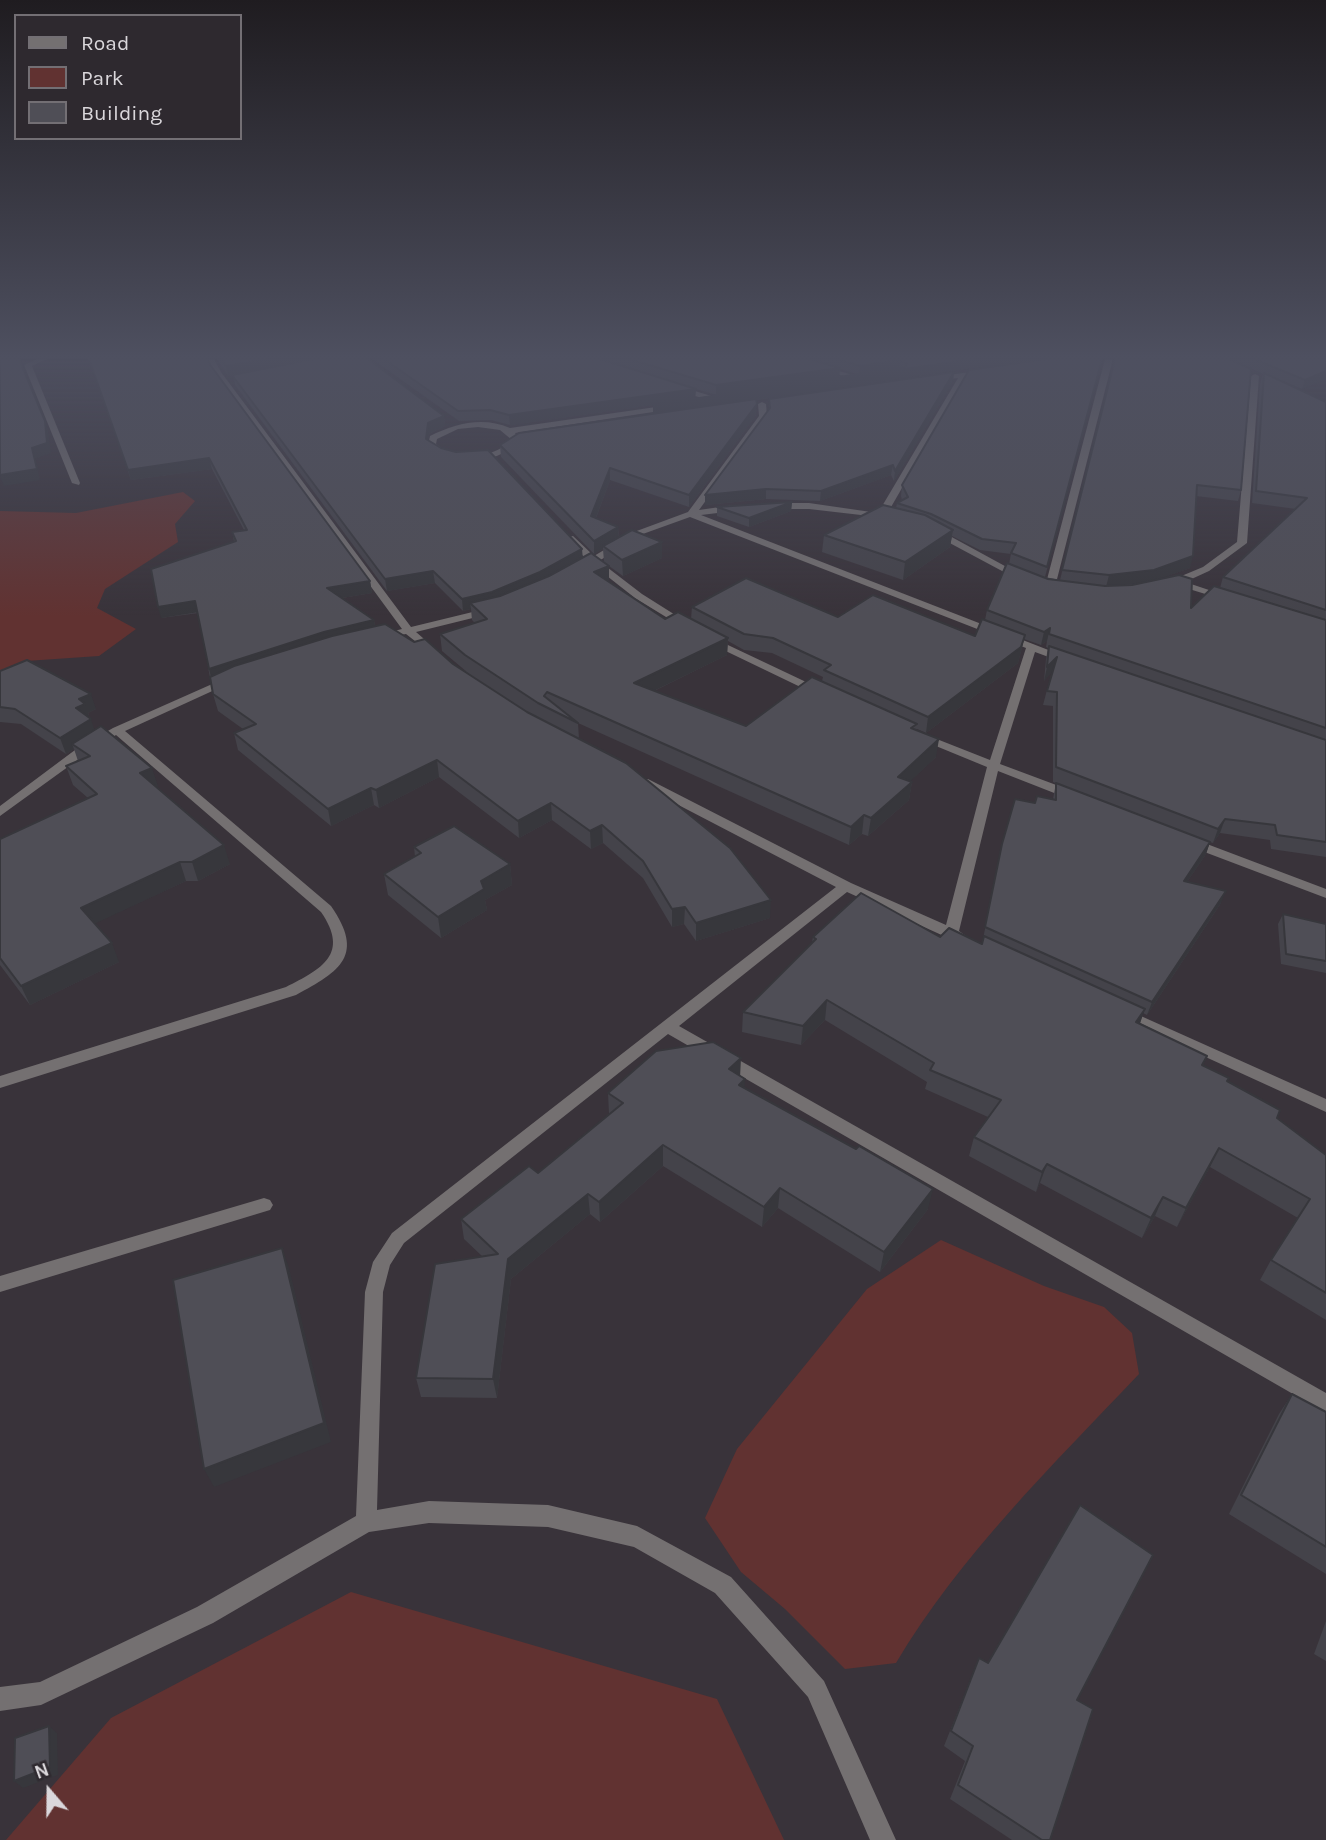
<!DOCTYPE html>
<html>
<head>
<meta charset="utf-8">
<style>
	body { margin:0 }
	#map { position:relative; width:1326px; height:1840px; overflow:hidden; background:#39333a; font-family:Karla,sans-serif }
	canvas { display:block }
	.legend { position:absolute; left:14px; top:14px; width:228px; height:126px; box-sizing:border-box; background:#2e292f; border:2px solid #736f74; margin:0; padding:9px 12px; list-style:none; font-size:21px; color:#dad7db }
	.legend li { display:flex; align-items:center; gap:14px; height:35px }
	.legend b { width:35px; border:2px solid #736f74 }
	.north { position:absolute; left:14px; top:1756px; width:70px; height:70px; -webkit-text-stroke:5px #2e292f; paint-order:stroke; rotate:340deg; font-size:19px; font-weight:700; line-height:28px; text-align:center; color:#dad7db }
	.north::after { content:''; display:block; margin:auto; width:24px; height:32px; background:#dad7db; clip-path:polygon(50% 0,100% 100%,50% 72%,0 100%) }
</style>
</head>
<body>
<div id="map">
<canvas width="1326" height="1840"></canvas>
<ul class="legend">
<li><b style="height:9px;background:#747071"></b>Road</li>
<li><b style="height:19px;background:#613231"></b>Park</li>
<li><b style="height:19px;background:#4f4e56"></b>Building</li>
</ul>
<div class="north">N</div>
</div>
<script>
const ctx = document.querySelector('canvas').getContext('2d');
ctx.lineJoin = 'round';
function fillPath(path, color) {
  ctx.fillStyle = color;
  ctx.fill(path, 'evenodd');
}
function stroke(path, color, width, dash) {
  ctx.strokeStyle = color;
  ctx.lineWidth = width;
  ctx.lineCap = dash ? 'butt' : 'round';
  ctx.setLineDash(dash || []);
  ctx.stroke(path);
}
const green = new Path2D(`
	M183,492l12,9 -20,23 3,18 -73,47 -8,19 39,21 -37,27 -73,5 -26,12v-162l76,2z
	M941,1240l103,46 60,21 28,26 7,41c-87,92 -178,180 -243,289l-51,6 -60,-60 -44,-37 -36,-54 32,-69 130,-160z
	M351,1592l366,107 67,141h-778l105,-122z`);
const service = new Path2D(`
	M264,1198l6,2 3,5 -3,5 -270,82v-16z`);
const minor = new Path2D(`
	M37,359h10l-15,7 48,117 -1,2 -7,-2 -48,-118z
	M208,359h6l7,13 190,255 78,-19 4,1v4l-77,19 22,19v4l-4,1 -28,-22 -28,5v-4l24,-6 -187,-255z
	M786,359h11l70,20 -7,2z
	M1105,359h8l-58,228 -5,3 -5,-3z
	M985,370l4,2 -1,2 -22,3 -79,137v4l-78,-9h-33l-5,-3 5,-3h33l69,10 80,-135 -22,3h-3v-4z
	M1255,374l4,2 -12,167 -38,28 -24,11 45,15 -5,3 -49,-15 -9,1v-4l36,-15 34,-25 14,-166z
	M678,386l47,14 1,2 -4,2 -47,-14 -1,-2z
	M762,402l4,2 1,12 -68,94 35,-5 5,3 -5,3 -33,4 368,143 1,2 -5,3 -30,-11 -35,112 75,28 2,3 -6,4 -4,-1 -69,-27 -39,160 10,7 -2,3 -5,2 -16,-6 -99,-45 -168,134 647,367v20l-658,-379 -264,209 -14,22 -7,27 -6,218 52,-9 119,4 89,21 94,51 93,104 72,159h-26l-62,-143 -93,-104 -81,-46 -86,-20 -119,-4 -60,9 -156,91 -172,82 -41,6v-24l40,-5 157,-75 159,-91 9,-224 8,-30 19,-29 444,-346 -196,-102 -2,-3 2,-3h8l203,104 95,42 41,-158 -73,-30 2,-3h8l66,26 36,-112 -336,-131 -50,18 -41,26 43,33 46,29 1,2 -5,3 -49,-30 -42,-33 -7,4h-6v-4l7,-5 -22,-22 8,-2 21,20 40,-24 54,-20 71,-96 -1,-12z
	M670,405l4,2 -1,2 -158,24 5,7c-22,25 -68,30 -92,5l2,-9c25,-12 52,-20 80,-8zM478,427l22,3 12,10c-20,19 -55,22 -76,4l1,-5 21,-10z
	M931,529h6l88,48 -8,2 -86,-46z
	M711,637l112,53 2,2 -6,3 -4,-1 -108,-52v-4z
	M228,677l4,1v4l-107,49 206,175c34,49 10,65 -35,89l-296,93v-12l286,-89c36,-18 64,-33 35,-75l-205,-177 -33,21 -83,60v-10l75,-56 38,-22z
	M1191,838l135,51v9l-140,-53 -2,-3 2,-3z
	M1123,1008l203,91v13l-208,-95 -3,-4 3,-4z`);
const wall = new Path2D(`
	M89,359l122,7 159,215 2,12 -30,5 32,22 1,6 39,16 53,30 -25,-21 -2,-17 35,-11 -3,-3 -1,-11 -8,2 -28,-28 -48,8 -152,-206 -2,-10 -5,1 -11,-17h151l76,57 1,10 -16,8 -1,6 155,118 21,4 -1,-13 -9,5 -93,-97 -1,-12 153,-31v-9l-143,20 -19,-5 -32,1 -87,-62h730l-57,218 15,3 54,-221h212v20l-24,10 -29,-12 53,25v455l-55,-8 -1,-9 -50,-7 -7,10 -3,-1 -4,12 -19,28 34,21 -74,112 -4,-2 -3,10 67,33 -4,9 25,17 98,73v165l-66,-40 11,-20 27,-42 -88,-51 -33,60 -22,-11 -13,22 -102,-55 -4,9 -67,-36 5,-19 14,-20 -63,-28 2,-7 -102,-62 -24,25 -59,-13 1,-20 69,-70 1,-5h127l42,7 20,-100 33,-41 18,-4 3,-16 137,52 -140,-53v-76l-10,-1 9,-34 -8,10 2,-22 2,-11 -2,-1 1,-6 -6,4 -17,-6 -6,24 -92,70 -9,-4 -1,1 20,27 -26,24 2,1 -3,18 -41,36 -6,-2 -13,11 -271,-122 1,16 191,179 -74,23 -12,-17 -12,3 -29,-49 -40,-35 -12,6 -39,-29 -33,18 -80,-61 -60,31 -5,-3 -43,21 -93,-76 -4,-17 9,-4 -25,-18 -5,-17 -15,-81 -37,5 73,-77 -2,-9 12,-2 -32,-61 -81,11zM1241,364l22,10 -3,10 -8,119 44,6 -73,68 -3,11 -29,20 -33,-29 32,-11 6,-72 42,5 3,-11zM1001,365l-99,120 -1,11 1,4 -5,3 -1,5 -72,27 -2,17 81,28 47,-33 2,-11 28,14 31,4 -2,10 -22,46 -2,10 -10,16 -137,-19 -146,-10 -1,12h-26l-56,-37v-16l14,10 39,-18 -43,-21 -1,-10 -22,-9 14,-38 79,27 67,-92v-15l208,-31zM840,369l16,5 -17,3zM672,382l44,13 -21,3 1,-9zM728,641l16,9 28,3 51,24 -1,4 -76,45 -92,-35 73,-36z
	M954,372l-1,9 -59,100 -3,-6 -71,26 -54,-2 -61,6 64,-96v-10z
	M792,502l-1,9 -42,16 -32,-11v-9z
	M0,671l96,38 -8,4 6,17 64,56 -2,1 74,77 -32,17h-12l-91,42 24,39 -89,43 -30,-40v-126l88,-41 -15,-13 -7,-19 12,-5 -4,-12 -8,5 -45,-30 -21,-2z
	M414,847l96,17 2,21 -27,15 2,10 -46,28 -53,-43 -4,-21 31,-17z
	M1283,914l43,10v49l-45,-9 -3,-40z
	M740,1076l4,12 184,121 -48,63 -102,-64 -16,19 -99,-61 -63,56 -10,-8 -79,65 -14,119 -76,-1 -5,-19 66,-122 -18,-17 -3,-20 77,-46 71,-59 -1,-21z
	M1292,1394l34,18v162l-97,-60 50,-100z
	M1326,1621v40l-12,-7z
	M979,1658l9,5 89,37 -27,140h-38l-62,-41 15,-38 -21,-15z`);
const shadedWall = new Path2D(`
	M268,359h53l-93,17 -2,-10z
	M974,359h83l-93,10 -311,46v-10l-143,20 -1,-10 187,-26 -1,10 21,-4v-10l124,-17 -1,10 20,-3 1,-9 40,-6 -1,9z
	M1326,371v8l-24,10 3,-9z
	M954,372l-1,9 -59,100 1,-10z
	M757,404l-1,11 -67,92v-12z
	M444,416l1,10 -16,8 -2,15 -1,-10 2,-16z
	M45,421l3,10 3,22 -16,6 5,21 -36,6 -4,-10z
	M209,458l3,11 -81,11 -3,-10z
	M893,465l-2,10 -71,26 1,-10z
	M610,468v12l-18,48 -1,-12z
	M766,489v10l-61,6v-10z
	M792,502l-1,9 -42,16v-9z
	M618,527l1,13 -16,6v3l-9,5v-13z
	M953,530l-3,17 -47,33 2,-18z
	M662,542v16l-39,18 -1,-16z
	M582,549l1,11 -90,43h-23l1,6 -8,2 -1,-12z
	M1193,556l-3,12 -39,14 -45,5 3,-12z
	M609,566v16l-15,-10z
	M433,571l2,12 -48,8 -2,-12z
	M370,581l2,12 -43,7 -2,-12z
	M195,601l4,11 -38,6 -3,-11z
	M374,620l2,11 -164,50 -3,-12 115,-37z
	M1050,628l-3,13 -6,4 3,-13z
	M1025,635l-7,28 -92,70 2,-16z
	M728,638l-1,17 -92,45 -1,-17z
	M1057,657l-3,13 -10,11 3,-14z
	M91,694l5,15 -8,4 2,6 -14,-11 3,-9z
	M91,719l5,16 -24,9 2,5 -8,5 -6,-16z
	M939,739l-3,18 -40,38 2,-18z
	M437,760l2,17 -60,31 -3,-18z
	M152,768l6,18 -12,6 -6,-19z
	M912,782l-3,18 -41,36 3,-18z
	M371,788l3,17 -43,21 -3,-17z
	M551,803l1,17 -33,18 -1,-17z
	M864,815l-2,19 -13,11 2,-18z
	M1225,819l-5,14 -7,10 5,-14z
	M602,825l1,18 -12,6 -1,-18z
	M1210,842l-4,12 -27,40 5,-13z
	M224,845l6,19 -32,17 -6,-19z
	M180,862l6,19 -98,46 -7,-19z
	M510,864l2,21 -27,15 2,10 -46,28 -3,-21 43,-36z
	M1226,891l-5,12 -74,112 5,-13z
	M771,900l-1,18 -74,23v-18z
	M685,907l-1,17 -12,3v-18z
	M112,943l7,19 -89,43 -9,-19z
	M827,1000l-2,20 -24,25 2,-19z
	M1145,1009l-7,20 -2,-7z
	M741,1058l-1,20 -11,-9z
	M745,1079l-1,20 -5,-14z
	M663,1145v21l-63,56 -1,-20z
	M1219,1148l-9,19 -33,60 9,-19z
	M1047,1164l-7,19 -4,9 6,-20z
	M780,1188l-2,20 -16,19 2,-20z
	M933,1189l-5,20 -48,63 4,-20z
	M588,1194l2,20 -79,65 -14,119 -4,-19 15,-120z
	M1163,1197l-8,19 -13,22 9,-20z
	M282,1248l7,20 42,174 -117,45 -10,-18z
	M49,1726l8,7 1,42 -35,13 -9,-7z`);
const building = new Path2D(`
	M0,359h19l26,62 2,22 -15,5 5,21 -37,6z
	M89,359h118l4,7 159,215 -43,7 47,32 -50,12 -115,37 -14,-68 -37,6 -7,-38 85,-28 -4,-9 15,-2 -38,-72 -81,12z
	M221,359h47l-42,7z
	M313,359h55l76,57 -16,7 -2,16 15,9 15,4 32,-2 94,99 -42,23 -48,20 -30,7 -29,-28 -48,8 -153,-204z
	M384,359h216l96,30 -187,26 -19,-5 -32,1z
	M629,359h180l31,9 -124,17z
	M837,359h137l-321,46 252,-38 2,-3 -7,-4 -40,6z
	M1046,359h56l-55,208 -36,-14 5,-10 -34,-4 -51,-25 -34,-11 11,-6 -6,-12 67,-115z
	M1115,359h114l22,10 -10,121 -44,-5 -4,71 -39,14 -45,5 -47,-5z
	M1254,359h72v12l-21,9z
	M954,372l-59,99 -2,-6 -72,26 -55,-2 -61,6 65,-87 -1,-9z
	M1264,373l62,29v208l-103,-33 84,-79 -51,-7z
	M756,399l1,5 -68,91 -79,-27 -19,48 27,11 -24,14 -94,-96 19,-12z
	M792,502l-43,16 -32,-11z
	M883,505l42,10 28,15 -48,32 -81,-27z
	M632,530l30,12 -40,18 -19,-14z
	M591,553l18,13 -15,6 71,47 13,-7 50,26 -94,45 112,43 66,-49 105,47 -6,4 28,11 -41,38 14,5 -41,36 -7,-3 -13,12 -304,-135 -3,4 34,27 -40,-20 -73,-48 -25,-21 47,-15 -17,-16 30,-7 49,-20z
	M1007,563l41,16 57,7 27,-1 47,-10 13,4 -1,29 23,-22 112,34v108l-277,-94 1,-6 -6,4 -57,-22z
	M746,578l92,39 35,-22 102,41 7,-17 43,16 -4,12 -93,70 -104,-47 7,-5 -58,-27 -29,-4 -52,-27z
	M385,624l29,18 11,-3 28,25 74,48 99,51 104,85 41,52 -75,23 -11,-16 -13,2 -29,-48 -41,-36 -12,6 -39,-28 -33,18 -81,-61 -61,30 -5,-2 -43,21 -94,-76 22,-9 -43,-30 -3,-17 24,-11 98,-30z
	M1049,646l277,94v102l-49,-7 -2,-10 -50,-6 -7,10 -162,-62 1,-75 -10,-1 10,-34 -10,10z
	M27,660l64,34 -12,5 6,5 -9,4 15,11 -31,19 -45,-29 -15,-2v-36z
	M101,726l51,42 -12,5 84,72 -32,17h-12l-99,46 31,35 -91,43 -21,-28v-119l97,-45 -31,-28 24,-10 -18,-12z
	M1056,783l154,59 -26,39 42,10 -74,111 -167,-75 17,-83 13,-45 20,4 2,-7 19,4z
	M454,826l56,38 -29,17 3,8 -46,28 -54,-43 37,-21 -7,-6z
	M861,893l79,44 9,-9 33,16 2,-8 161,73 -9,13 71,34 -5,9 27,13 -2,3 53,29 -3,8 49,37v138l-55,-33 39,-61 -91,-51 -33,60 -23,-11 -12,21 -104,-54 -5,8 -68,-35 27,-37 -71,-30 4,-7 -107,-63 -24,26 -60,-14 73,-73 -3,-2z
	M1283,914l43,10v37l-40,-7z
	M713,1042l28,16 -12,11 16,10 -6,6 117,64 3,-3 74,43 -49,63 -104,-64 -16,19 -101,-62 -64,57 -11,-8 -80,65 -15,120 -77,-1 19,-114 63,-10 -37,-35 68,-53 9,7 85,-70 -15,-10 48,-42z
	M282,1248l42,175 -120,46 -31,-189z
	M1292,1394l34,18v135l-85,-52z
	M1080,1505l73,50 -76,145 16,9 -43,131h-8l-84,-55 15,-39 -22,-15 28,-73 9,5z
	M49,1726l1,41 -36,14 1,-43z`);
fillPath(green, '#613231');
fillPath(service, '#747071');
fillPath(minor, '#747071');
fillPath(wall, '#44434a');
fillPath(shadedWall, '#37373c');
fillPath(building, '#4f4e56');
stroke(building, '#37373c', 2);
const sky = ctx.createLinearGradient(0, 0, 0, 616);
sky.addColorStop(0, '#1f1c20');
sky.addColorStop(0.58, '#4e5060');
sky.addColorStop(1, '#4e506000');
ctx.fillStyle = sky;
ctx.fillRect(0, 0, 1326, 616);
</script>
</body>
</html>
